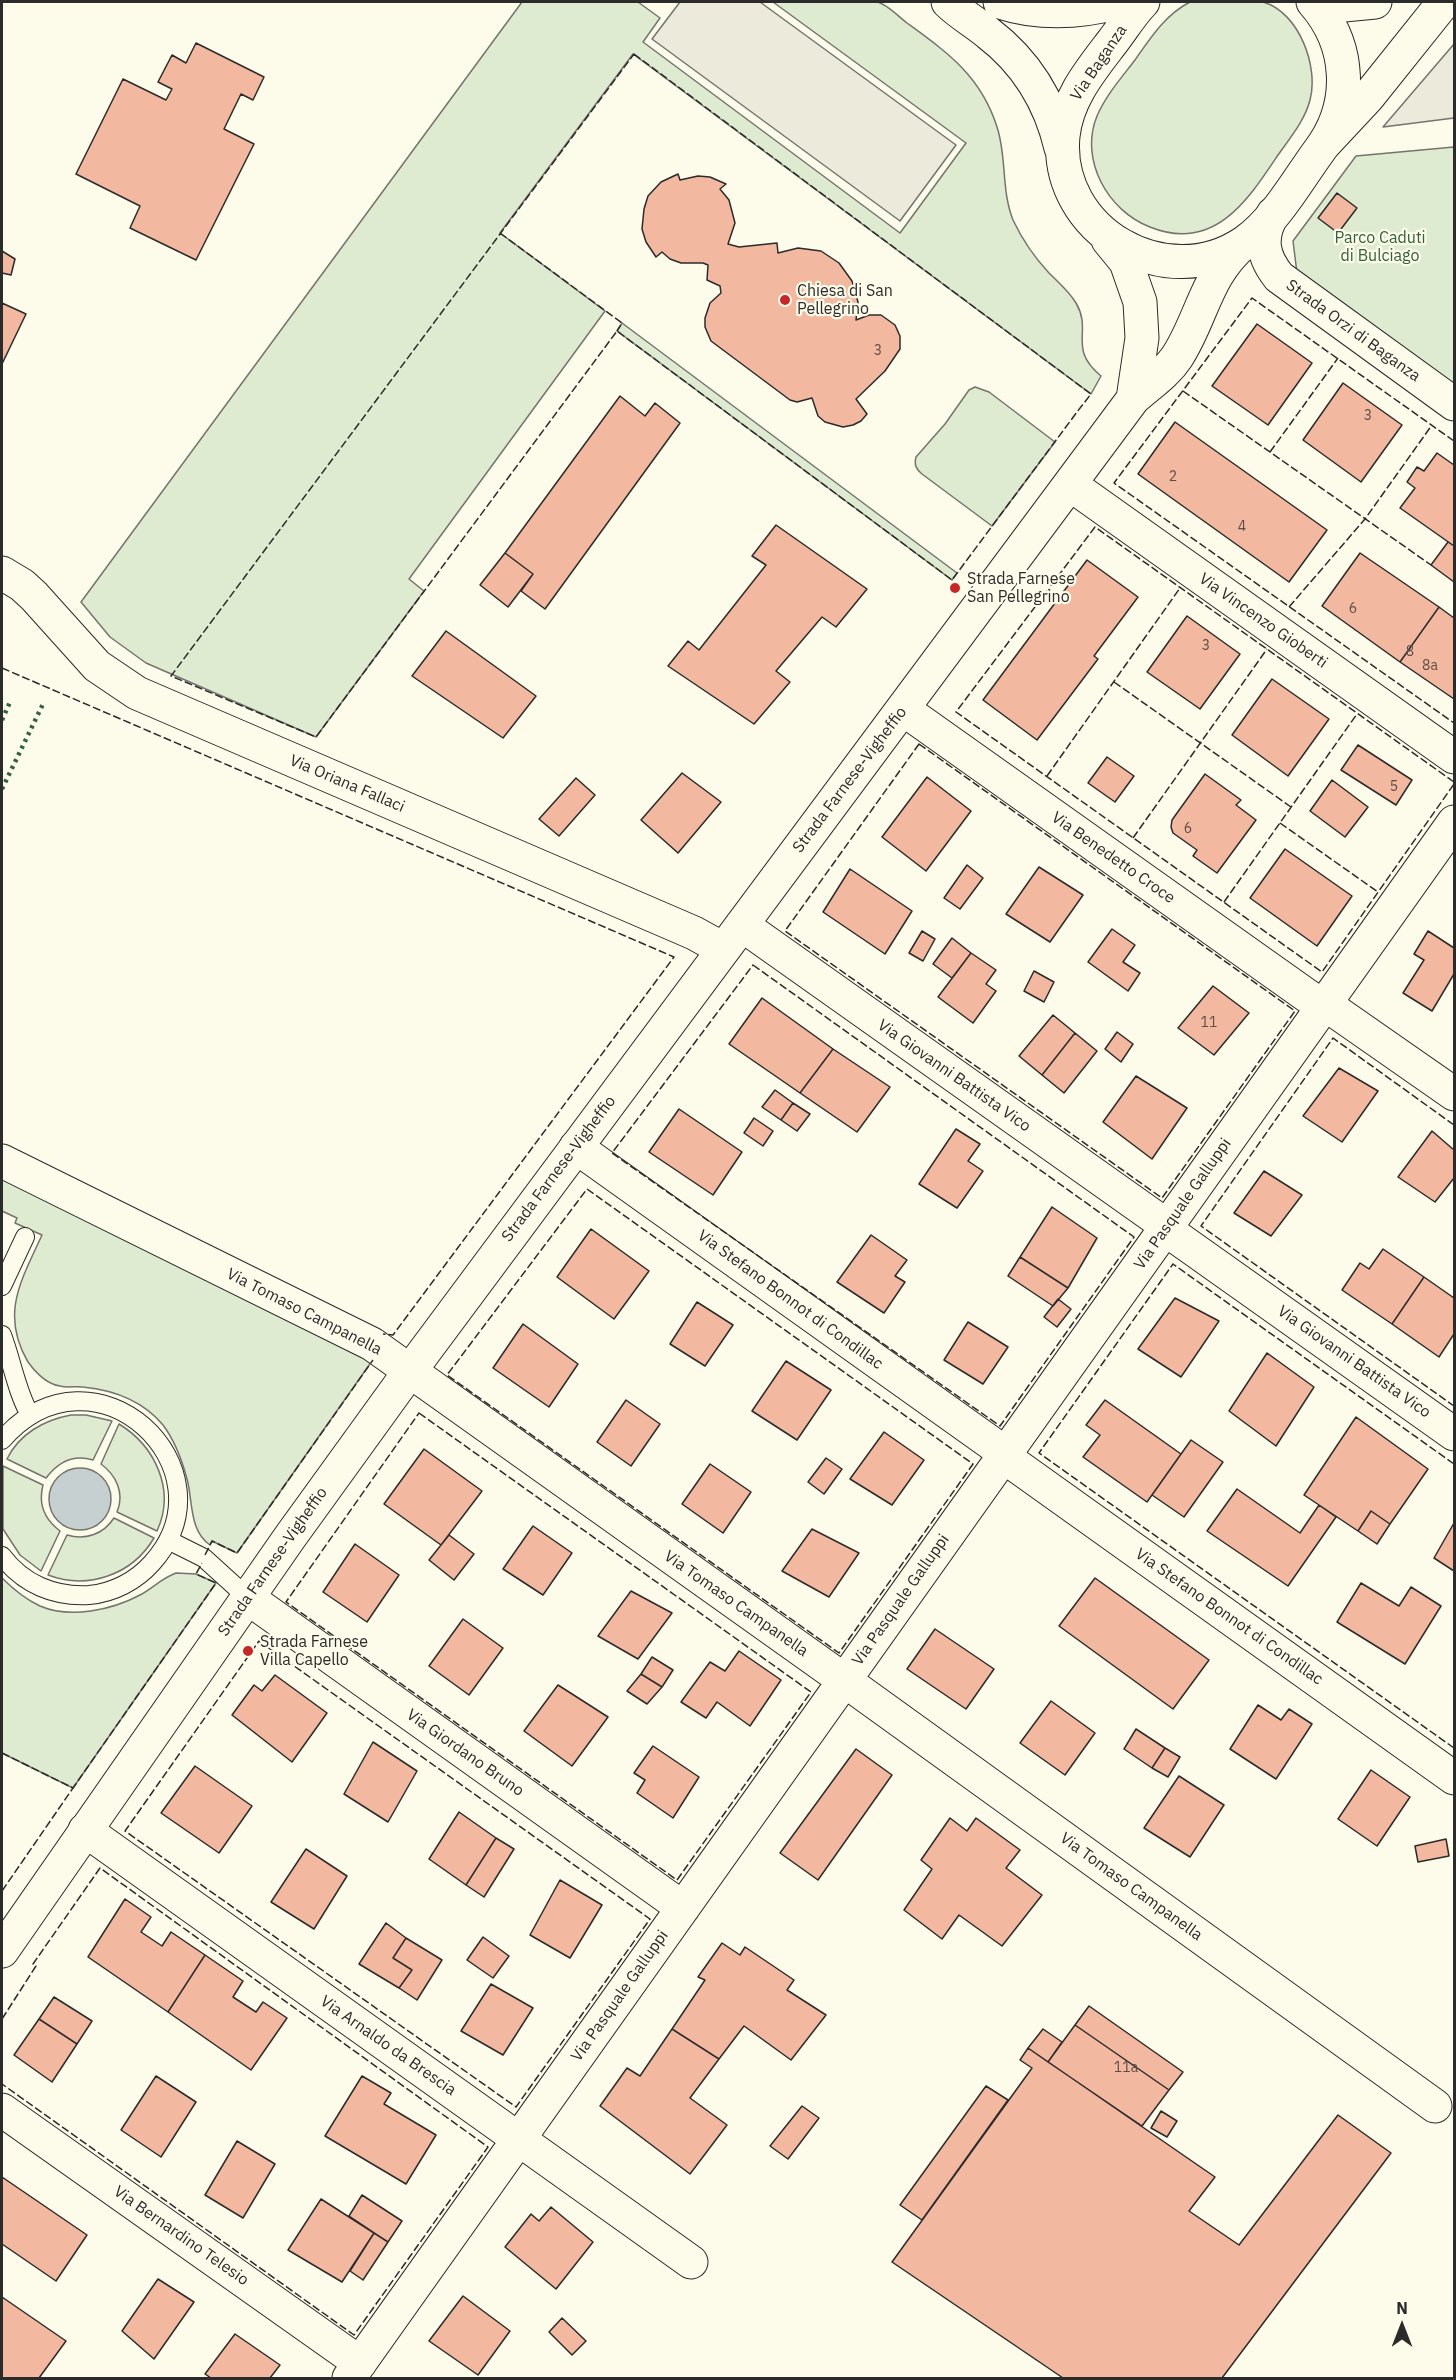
<!DOCTYPE html>
<html>
<head>
<meta charset="utf-8">
<style>
	body { margin:0 }
	#map { position:relative; width:1456px; height:2380px; overflow:hidden; background:#fdfbea; font-family:"IBM Plex Sans",sans-serif }
	canvas { display:block }
	.frame { position:absolute; inset:0; border:3px solid #2b2b2b; pointer-events:none }
	.north { position:absolute; left:1372px; top:2296px; width:60px; height:60px; -webkit-text-stroke:4px #fdfbea; paint-order:stroke; rotate:0deg; font-size:16px; font-weight:700; line-height:24px; text-align:center; color:#2b2b2b }
	.north::after { content:''; display:block; margin:auto; width:21px; height:27px; background:#2b2b2b; clip-path:polygon(50% 0,100% 100%,50% 72%,0 100%) }
</style>
</head>
<body>
<div id="map">
<canvas width="1456" height="2380"></canvas>
<div class="frame"></div>
<div class="north">N</div>
</div>
<script>
const ctx = document.querySelector('canvas').getContext('2d');
ctx.lineJoin = 'round';
function fillPath(path, color) {
  ctx.fillStyle = color;
  ctx.fill(path, 'evenodd');
}
function stroke(path, color, width, dash) {
  ctx.strokeStyle = color;
  ctx.lineWidth = width;
  ctx.lineCap = dash ? 'butt' : 'round';
  ctx.setLineDash(dash || []);
  ctx.stroke(path);
}
function label(font, color, halo, rows, align = 'center') {
  ctx.font = font + ' "IBM Plex Sans",sans-serif';
  ctx.lineWidth = 4.5;
  ctx.setLineDash([]);
  ctx.textBaseline = 'middle';
  ctx.strokeStyle = halo;
  ctx.fillStyle = color;
  for (const [text, x, y, turn = 0] of rows) {
    ctx.save();
    ctx.translate(x, y);
    ctx.rotate((+turn || 0) * Math.PI / 180);
    ctx.textAlign = isNaN(turn) ? turn : align;
    if (halo) ctx.strokeText(text, 0, 0);
    ctx.fillText(text, 0, 0);
    ctx.restore();
  }
}
const green = new Path2D(`
	M522,2h116l22,16 -17,24 257,191 66,-90 -193,-141c26,-1 51,0 77,0 8,0 20,-2 27,0 10,2 22,15 30,21 41,30 74,53 90,104 10,30 4,63 16,93 9,19 22,38 36,53 9,9 20,18 27,30 17,29 -9,45 25,73l-10,18 -458,-340 -133,179 105,78 -196,268 15,12 -108,146 -170,-74 -36,-26 -29,-35z
	M1190,2c17,-1 60,-2 73,0 36,10 56,65 47,98 -5,20 -20,38 -32,55 -30,45 -64,98 -128,72 -42,-16 -71,-67 -53,-111 9,-21 25,-39 38,-56 16,-23 30,-45 55,-58z
	M1454,147v245l-156,-111 -5,-40 63,-85z
	M622,323l335,250 -5,7 -335,-249z
	M975,387l14,5 66,50 -63,84 -70,-52c-6,-5 -8,-9 -6,-17l29,-33 24,-34z
	M2,1175l372,183 -137,195 -25,-12 -2,4c-21,-14 -17,-44 -23,-66 -5,-19 -12,-38 -24,-54 -20,-24 -50,-35 -80,-38 -8,-1 -16,1 -23,-1 -14,-2 -24,-13 -32,-24 -28,-48 -7,-81 14,-127l-27,-12 2,-5 -15,-7z
	M71,1415h15l26,6 -19,39c-19,-6 -35,2 -47,18l-39,-19c12,-25 37,-39 64,-44z
	M119,1424c36,22 57,66 38,107l-40,-19c8,-19 -1,-37 -16,-48z
	M3,1466l40,19c-5,19 1,34 17,46l-19,40 -21,-16 -17,-26z
	M114,1518l40,20c-22,37 -66,52 -106,37l19,-40c18,5 36,0 47,-17z
	M176,1573l20,1 20,9 -143,205 -71,-35v-175c11,11 23,21 38,28 30,13 72,4 100,-11 13,-7 22,-17 36,-22z`);
const parking = new Path2D(`
	M680,2h80l196,143 -56,76 -248,-182z
	M1454,44v74l-71,9z`);
const water = new Path2D(`
	M49 1499a31 31 0 1 1 62 0a31 31 0 1 1-62 0Z`);
const building = new Path2D(`
	M196,43l68,34 -11,23 -12,-6 -17,35 30,15 -58,116 -66,-32 10,-22 -64,-32 47,-95 43,21 6,-11 -14,-7 14,-27 14,8z
	M678,174l2,6 18,-4 12,1 16,7 -6,5 9,11 6,23 -7,21 11,3 38,-4 1,10 20,-5 23,3 18,12 13,18 6,21 -2,18 13,-5h12l14,10 5,11v13l-15,22 -29,28 11,15 -6,7 -8,4 -10,2 -18,-5 -7,-6 -6,-18 -15,4 -7,-2 -79,-59 -6,-14v-9l5,-15 11,-10 -1,-7 -13,-6 1,-15 -5,-2h-22l-11,-4 -8,-7 -6,5 -10,-15 -4,-13 2,-20 4,-13 13,-14z
	M1337,193l20,15 -19,25 -20,-15z
	M2,251l13,8 -4,16 -9,-2z
	M2,303l24,11 -24,50z
	M1257,324l55,39 -44,62 -56,-39z
	M1343,383l59,42 -41,57 -58,-42z
	M620,396l25,20 10,-13 25,20 -135,186 -24,-18 12,-17 -28,-21z
	M1175,422l152,108 -38,52 -151,-108z
	M1437,453l17,12v81l-54,-38 15,-20 -8,-6 10,-15 7,4z
	M776,525l91,64 -31,38 -14,-10 -46,54 14,11 -36,42 -86,-58 20,-25 11,9 67,-85 -14,-9z
	M1448,542l6,4v36l-23,-17z
	M505,553l28,21 -25,33 -28,-22z
	M1360,553l79,54 -39,55 -78,-56z
	M1087,560l51,37 -44,59 4,3 -61,81 -54,-40z
	M1439,607l15,11v81l-54,-37z
	M1187,616l53,38 -40,55 -53,-37z
	M446,631l90,65 -33,42 -91,-62z
	M1272,679l57,40 -41,57 -56,-41z
	M1358,745l54,35 -16,25 -55,-35z
	M1107,757l27,19 -19,26 -27,-19z
	M682,773l39,29 -43,51 -37,-33z
	M1205,774l36,26 -5,5 20,15 -39,53 -24,-17 4,-6 -24,-17 -2,-6 1,-7z
	M927,777l44,34 -45,60 -44,-34z
	M576,778l19,17 -36,41 -20,-17z
	M1332,780l36,27 -23,30 -35,-26z
	M1285,849l67,47 -35,50 -67,-48z
	M967,865l16,13 -23,31 -16,-11z
	M1039,867l44,28 -33,47 -44,-28z
	M850,869l62,42 -27,43 -62,-42z
	M1112,929l23,16 -12,17 17,11 -12,18 -40,-29z
	M922,931l13,8 -12,22 -14,-8z
	M1428,931l26,17v26l-22,37 -29,-18 21,-33 -10,-6z
	M952,938l19,15 -19,25 -19,-14z
	M971,953l25,17 -10,14 10,7 -23,32 -35,-26z
	M1034,971l20,11 -10,20 -20,-11z
	M1213,986l36,27 -35,42 -36,-27z
	M762,998l71,51 -33,44 -71,-49z
	M1053,1015l22,18 -33,42 -23,-19z
	M1117,1032l16,12 -12,18 -16,-13z
	M1075,1033l22,18 -33,42 -22,-18z
	M833,1049l57,38 -33,45 -57,-39z
	M1339,1068l39,23 -36,51 -39,-26z
	M1136,1076l51,32 -35,51 -49,-37z
	M775,1090l18,13 -12,17 -19,-13z
	M793,1103l17,11 -13,17 -16,-11z
	M679,1109l63,43 -29,43 -64,-43z
	M754,1118l19,13 -10,15 -19,-13z
	M956,1129l24,15 -12,17 15,10 -26,37 -38,-24z
	M1432,1131l22,19v28l-19,24 -37,-25z
	M1264,1171l38,24 -31,41 -37,-23z
	M1052,1207l45,31 -29,50 -48,-31z
	M591,1229l58,42 -35,48 -57,-42z
	M871,1235l36,25 -12,16 10,6 -21,31 -47,-31z
	M1383,1249l41,28 -32,47 -50,-34 18,-27 9,6z
	M1020,1257l48,31 -15,18 -45,-30z
	M1424,1277l30,21v36l-15,23 -47,-33z
	M1175,1298l44,23 -38,56 -43,-28z
	M1058,1299l13,10 -14,18 -13,-10z
	M697,1302l36,23 -28,41 -35,-22z
	M968,1322l40,25 -25,37 -39,-24z
	M523,1324l55,40 -29,43 -56,-39z
	M1267,1353l47,34 -38,59 -47,-35z
	M786,1361l45,29 -34,50 -45,-29z
	M626,1400l34,24 -29,42 -34,-24z
	M1105,1400l76,54 -34,48 -64,-45 17,-22 -14,-10z
	M1356,1417l72,52 -38,55 -19,-13 -13,20 -54,-36z
	M884,1432l40,28 -32,45 -42,-26z
	M1191,1440l32,22 -39,55 -32,-22z
	M424,1449l58,42 -41,54 -57,-41z
	M826,1458l16,11 -18,25 -16,-12z
	M710,1464l41,28 -28,41 -41,-29z
	M1237,1489l63,44 19,-28 17,12 -48,69 -81,-55z
	M1371,1511l19,13 -13,20 -19,-13z
	M1454,1523v48l-20,-13z
	M533,1526l39,27 -29,42 -40,-26z
	M812,1529l47,24 -30,44 -47,-26z
	M449,1535l25,19 -20,26 -25,-20z
	M355,1544l44,31 -32,47 -44,-30z
	M1095,1578l114,82 -36,49 -114,-83z
	M1361,1583l38,23 12,-19 30,19 -36,58 -68,-42z
	M631,1591l41,22 -34,46 -40,-23z
	M463,1619l40,29 -34,47 -40,-29z
	M935,1629l59,40 -28,40 -59,-40z
	M739,1651l42,29 -31,46 -33,-24 -11,16 -25,-16 29,-40 15,9z
	M652,1657l21,13 -11,17 -21,-13z
	M641,1674l21,13 -15,17 -20,-13z
	M275,1675l52,38 -35,49 -60,-47 22,-30 8,6z
	M558,1685l50,32 -36,49 -48,-35z
	M1051,1701l44,32 -30,42 -45,-32z
	M1258,1705l23,15 8,-11 23,15 -36,55 -46,-30z
	M1136,1729l29,19 -13,20 -28,-19z
	M373,1742l44,29 -29,51 -44,-28z
	M653,1746l46,31 -26,41 -36,-25 8,-13 -11,-7z
	M1165,1748l15,9 -12,20 -16,-9z
	M856,1749l36,26 -74,105 -38,-27z
	M195,1766l57,40 -33,47 -58,-40z
	M1371,1770l39,27 -33,49 -39,-27z
	M1179,1776l45,29 -34,52 -46,-29z
	M459,1812l37,26 -30,47 -37,-26z
	M950,1818l17,13 9,-13 44,32 -14,18 36,27 -40,51 -43,-31 -17,24 -38,-29 28,-41 -11,-9z
	M496,1838l18,11 -30,48 -18,-12z
	M1446,1839l3,17 -31,6 -3,-16z
	M306,1849l41,27 -33,53 -43,-27z
	M560,1880l42,25 -32,53 -40,-23z
	M125,1899l26,18 -10,15 21,14 9,-14 34,23 -37,57 -80,-55z
	M386,1923l20,15 -13,20 19,12 -13,18 -40,-24z
	M483,1937l26,19 -16,22 -26,-18z
	M406,1938l36,22 -25,40 -18,-12 13,-18 -19,-12z
	M722,1943l18,12 5,-8 49,33 -7,10 39,25 -35,45 -47,-34 -25,33 -47,-30 33,-49 -7,-3z
	M205,1955l38,26 -10,16 23,15 7,-10 24,16 -36,52 -83,-58z
	M491,1984l42,24 -30,47 -42,-24z
	M54,1997l38,24 -15,23 -38,-25z
	M1089,2006l94,66 -14,18 -94,-65z
	M39,2019l38,25 -25,38 -38,-27z
	M1075,2025l94,65 -27,36 -94,-64z
	M672,2029l47,30 -29,39 37,27 -37,49 -90,-68 27,-38 13,8z
	M1043,2029l19,13 -14,20 -20,-14z
	M1028,2048l187,129 -26,34 50,34 99,-130 53,38 -169,225h-159l-171,-116 140,-194 -12,-8z
	M156,2076l40,26 -35,55 -40,-27z
	M362,2076l29,17 -7,11 52,31 -30,49 -81,-48z
	M986,2086l22,14 -86,120 -22,-15z
	M802,2106l17,12 -31,41 -18,-13z
	M1161,2111l16,10 -10,16 -16,-9z
	M237,2141l38,23 -32,54 -38,-23z
	M2,2177l85,58 -31,46 -54,-37z
	M362,2195l40,26 -14,21 -39,-26z
	M321,2199l53,34 -32,49 -54,-32z
	M551,2207l42,35 -37,47 -51,-42 26,-33 8,7z
	M374,2233l14,9 -25,38 -13,-9z
	M158,2279l36,23 -40,57 -32,-28z
	M463,2296l47,35 -32,44 -49,-34z
	M2,2297l64,44 -27,37h-37z
	M562,2318l24,23 -14,14 -23,-23z
	M235,2334l45,31 -10,13h-59l-6,-4z`);
const lane = new Path2D(`
	M2,1286l23,-49
	M2,1335c10,26 14,55 28,80
	M2,1440c93,-106 235,29 150,123 -16,18 -39,30 -63,32 -35,2 -66,-11 -87,-39
	M168,1540l36,18 44,40`);
const street = new Path2D(`
	M1326,2l18,3 31,-3
	M1326,142l42,-45 76,-95
	M1273,214c-14,23 -11,42 6,63l175,127
	M1071,485l383,272
	M2,573l20,12 12,11 63,70 40,27 557,240 29,16
	M903,709l420,298
	M742,925l425,301
	M1325,1004l129,90
	M576,1147l429,306
	M2,1161l370,183 472,336 591,426
	M1165,1229l289,205
	M1003,1456l451,322
	M248,1598l435,310
	M85,1830l606,432
	M2,2110l358,253
	M349,2378l1105,-1556`);
const secondary = new Path2D(`
	M948,2c12,12 27,20 40,31 38,29 62,68 73,115
	M1000,2c40,13 79,11 119,0
	M1143,2c-11,11 -20,26 -30,39 -22,29 -46,57 -50,95 -9,95 103,160 182,106 31,-22 52,-61 74,-91 35,-46 32,-106 -6,-149
	M1108,240l18,22 14,40 2,36 -9,61
	M2,1951l288,-414 120,-166 723,-972c15,-14 32,-24 44,-42 26,-40 28,-82 68,-115`);
const hedge = new Path2D(`
	M2,720l8,-18
	M2,789l41,-85`);
const fence = new Path2D(`
	M634,54l457,340 -14,18 -125,168 -335,-249 -301,406 -145,-61z
	M500,233l122,90 -5,8
	M1183,391l248,174
	M1454,441l-202,-143 -138,185 340,240
	M1270,452l68,-94
	M1289,607l76,-88 67,-94
	M2,668l672,289 -281,378 -10,-1
	M1114,682l177,125
	M919,744l376,267 -133,187 -377,-267z
	M1047,776l133,-188
	M1454,782l-359,-255 -139,185 366,260 132,-188
	M1280,823l98,69
	M1133,838l134,-189
	M1224,902l133,-188
	M753,965l381,272 -134,189 -388,-273z
	M1454,1125l-121,-87 -132,188 253,180
	M587,1189l386,275 -134,189 -392,-278z
	M419,1413l392,279 -134,188 -391,-278z
	M1454,1464l-281,-200 -134,189 415,295
	M205,1555l7,-14 25,12 136,-193
	M259,1641l391,278 -134,188 -391,-276z
	M2,1753l71,35 143,-205 -20,-9 6,-11
	M2,1891l71,-103
	M2,2019l34,-53 -3,-2 67,-96 388,279 -134,188 -352,-251`);
const markers = [
	[785,300,6,"#c62828"],
	[955,588,6,"#c62828"],
	[248,1651,6,"#c62828"]
];
const numberNames = [
	["3",878,351],
	["3",1368,416],
	["2",1173,477],
	["4",1242,527],
	["6",1353,609],
	["3",1206,646],
	["8",1410,652],
	["8a",1430,666],
	["5",1394,787],
	["6",1188,829],
	["11",1209,1023],
	["11a",1126,2068]
];
const streetNames = [
	["Via Baganza",1099,63,-56],
	["Strada Orzi di Baganza",1353,331,36],
	["Via Vincenzo Gioberti",1263,621,35],
	["Strada Farnese-Vigheffio",850,780,-53],
	["Via Oriana Fallaci",347,784,23],
	["Via Benedetto Croce",1113,858,35],
	["Via Giovanni Battista Vico",954,1076,35],
	["Strada Farnese-Vigheffio",559,1169,-53],
	["Via Pasquale Galluppi",1183,1204,-55],
	["Via Stefano Bonnot di Condillac",790,1300,36],
	["Via Tomaso Campanella",304,1312,27],
	["Via Giovanni Battista Vico",1354,1362,35],
	["Strada Farnese-Vigheffio",273,1562,-55],
	["Via Pasquale Galluppi",901,1600,-55],
	["Via Tomaso Campanella",736,1604,35],
	["Via Stefano Bonnot di Condillac",1229,1617,35],
	["Via Giordano Bruno",465,1753,35],
	["Via Tomaso Campanella",1131,1887,36],
	["Via Pasquale Galluppi",620,1996,-55],
	["Via Arnaldo da Brescia",388,2046,35],
	["Via Bernardino Telesio",181,2236,35]
];
const parkNames = [
	["Parco Caduti",1380,238],
	["di Bulciago",1380,256]
];
const poiNames = [
	["Chiesa di San",797,291],
	["Pellegrino",797,309],
	["Strada Farnese",967,579],
	["San Pellegrino",967,597],
	["Strada Farnese",260,1642],
	["Villa Capello",260,1660]
];
fillPath(green, '#deebd1');
stroke(green, '#74746e', 1.5);
fillPath(parking, '#eceadb');
stroke(parking, '#74746e', 1.5);
fillPath(water, '#c7d0d0');
stroke(water, '#74746e', 1.5);
fillPath(building, '#f2b8a0');
stroke(building, '#2b2b2b', 1.5);
stroke(lane, '#2b2b2b', 20);
stroke(street, '#2b2b2b', 35);
stroke(secondary, '#2b2b2b', 35);
stroke(lane, '#fdfbea', 18);
stroke(street, '#fdfbea', 33);
stroke(secondary, '#fdfbea', 33);
stroke(hedge, '#34623c', 4.5, [3, 4.5]);
stroke(fence, '#2b2b2b', 1.5, [8, 3]);
for (const [x, y, r, color] of markers) {
  const dot = new Path2D();
  dot.arc(x, y, r, 0, 2 * Math.PI);
  ctx.fillStyle = color;
  ctx.fill(dot);
  stroke(dot, '#fdfbea', 2);
}
label('14px', '#5d4e48', null, numberNames);
label('16px', '#2b2b2b', '#fdfbea', streetNames);
label('16px', '#34623c', '#fdfbea', parkNames);
label('16px', '#2b2b2b', '#fdfbea', poiNames, 'left');
</script>
</body>
</html>
